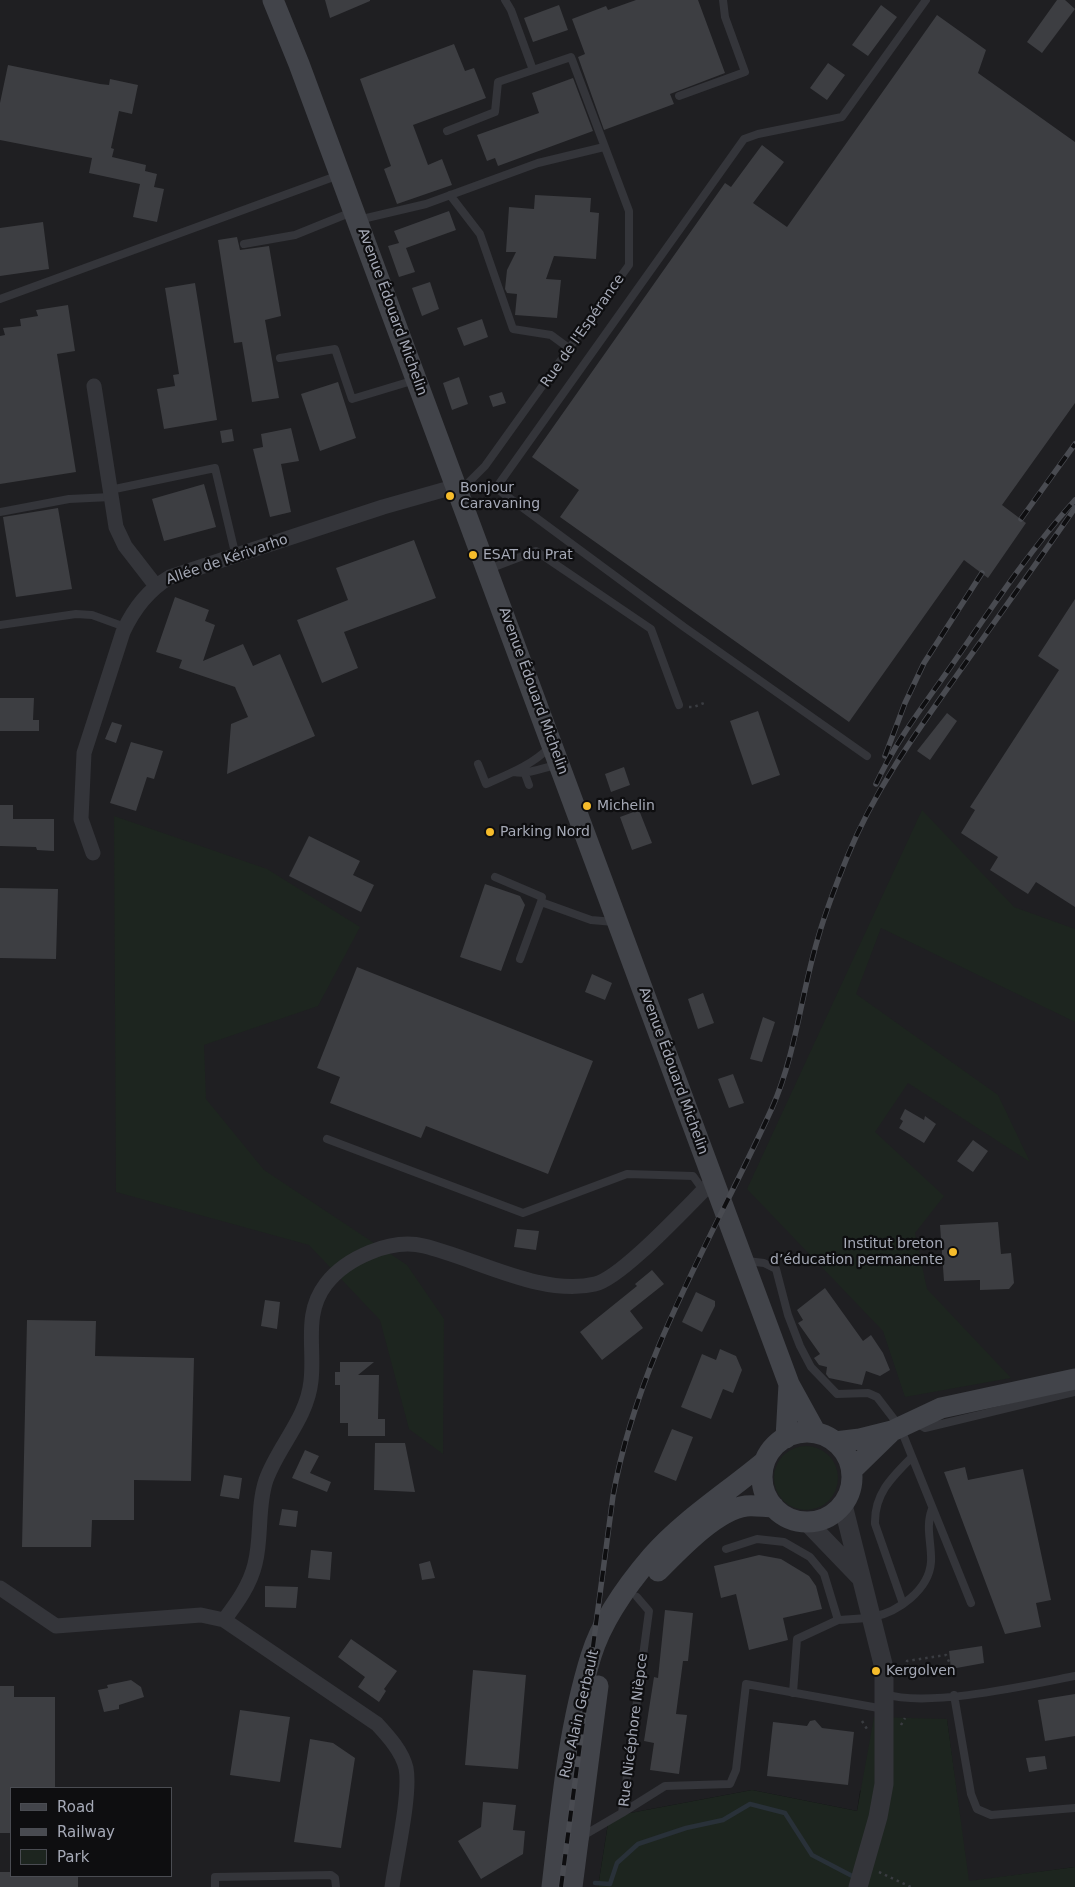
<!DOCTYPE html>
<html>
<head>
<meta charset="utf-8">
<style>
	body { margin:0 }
	#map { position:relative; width:1075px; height:1887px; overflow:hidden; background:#131315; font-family:"DejaVu Sans",sans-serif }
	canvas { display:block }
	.legend { position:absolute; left:10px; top:1787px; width:162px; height:90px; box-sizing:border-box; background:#0e0e10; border:1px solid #4a4c52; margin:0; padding:6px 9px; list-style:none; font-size:15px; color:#a5a9b6 }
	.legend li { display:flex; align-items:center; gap:10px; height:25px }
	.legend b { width:25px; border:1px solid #4a4c52 }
</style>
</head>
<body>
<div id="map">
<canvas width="1075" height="1887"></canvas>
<ul class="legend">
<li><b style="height:6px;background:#42444a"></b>Road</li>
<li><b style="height:6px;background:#494b51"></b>Railway</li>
<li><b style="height:14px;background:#1d251f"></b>Park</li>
</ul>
</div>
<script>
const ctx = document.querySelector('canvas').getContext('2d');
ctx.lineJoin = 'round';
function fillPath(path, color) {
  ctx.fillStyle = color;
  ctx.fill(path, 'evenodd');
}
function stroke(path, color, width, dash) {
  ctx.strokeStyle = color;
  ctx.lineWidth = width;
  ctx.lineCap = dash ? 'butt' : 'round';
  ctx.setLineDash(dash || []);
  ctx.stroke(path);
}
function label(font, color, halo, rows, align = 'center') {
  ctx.font = font + ' "DejaVu Sans",sans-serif';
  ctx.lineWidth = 4.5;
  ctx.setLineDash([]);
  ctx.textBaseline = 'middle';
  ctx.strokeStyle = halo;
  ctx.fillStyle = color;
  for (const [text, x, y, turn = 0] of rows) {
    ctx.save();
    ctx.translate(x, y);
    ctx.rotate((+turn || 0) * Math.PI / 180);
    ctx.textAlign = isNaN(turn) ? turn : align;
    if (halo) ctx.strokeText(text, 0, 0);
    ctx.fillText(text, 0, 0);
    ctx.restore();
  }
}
const built = new Path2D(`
	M0,0h1075v1867l-107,15 -21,-162 -87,71 -3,20 -105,-21 -143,27 -11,70h-598zM11,1788h160v88h-160z`);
const green = new Path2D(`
	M922,810l92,97 61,22v93l-194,-94 -25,66 142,101 32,67 -122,-79 -33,49 69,64 -29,37 12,56 84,89 -106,19 -22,-66 -136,-142z
	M114,816l153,53 93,58 -42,79 -114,39 2,54 58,71 143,95 37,54 -1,135 -34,-25 -29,-109 -71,-75 -193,-53z
	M774 1478a32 32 0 1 1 64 0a32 32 0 1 1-64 0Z
	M874,1717l73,2 22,162 106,-14v20h-477l11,-70 143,-27 105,21z`);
const stream = new Path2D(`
	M595,1883l15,1 7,-21 21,-19 48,-16 37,-8 27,-16 35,9 27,42 44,23`);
const building = new Path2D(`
	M325,0h45v1l-40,17z
	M636,0h62l27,73 -55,21 4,10 -70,26 -26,-73 7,-3 -13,-35 34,-13 2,4z
	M1057,0h8l10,9 -33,44 -15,-11z
	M559,5l9,25 -35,12 -9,-24z
	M881,5l16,12 -29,39 -16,-11z
	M937,15l49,35 -8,23 97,69v261l-73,102 24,18 -38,55 -24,-18 -115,162 -289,-205 19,-27 -47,-33 193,-274 6,4 31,-42 22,17 -31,41 34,24z
	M454,44l11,27 9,-3 12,30 -73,27 15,40 14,-6 10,26 -55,19 -13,-35 7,-3 -31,-87z
	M828,63l17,12 -18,25 -17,-12z
	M8,65l92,19 9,1 1,-6 28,6 -6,29 -13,-3 -8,37 3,1 -2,8 34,8 -1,6 12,3 -3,13 10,2 -7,33 -24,-5 7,-33 -51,-11 3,-15 -92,-18v-37z
	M573,78l20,53 -95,35 -3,-8 -8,3 -10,-26 62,-22 -7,-20z
	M535,195l56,3 -1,14 9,1 -3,46 -42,-3 -8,23 15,1 -4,38 -42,-3 2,-21 -10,-1 -2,-4 2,-19 9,-18h-10l3,-45 25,2z
	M449,211l7,19 -50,18 9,24 -16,5 -11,-31 11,-3 -5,-12z
	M43,222l6,47 -49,7v-48z
	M237,237l3,13 29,-4 12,70 -16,4 14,78 -27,4 -10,-60 -8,1 -16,-103z
	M430,282l9,27 -17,7 -10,-28z
	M195,283l22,137 -53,9 -7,-40 18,-3 -2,-11 6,-1 -14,-86z
	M68,305l7,46 -18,3 19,118 -76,12v-148l5,-1 -2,-7 18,-2 -1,-7 18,-3 -2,-6z
	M482,319l6,18 -24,9 -7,-18z
	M459,377l9,27 -16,6 -9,-27z
	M338,382l18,56 -36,13 -19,-57z
	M502,392l4,11 -13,4 -4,-11z
	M291,428l8,33 -18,3 10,48 -21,5 -17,-68 10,-2 -2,-13z
	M232,429l2,12 -12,2 -2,-12z
	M204,484l12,43 -52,14 -12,-42z
	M58,508l14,81 -56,8 -13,-80z
	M414,540l22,58 -92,34 14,36 -36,15 -25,-63 51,-20 -12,-32z
	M175,597l34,13 -4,11 10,4 -12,36 40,-17 10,22 27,-12 35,82 -88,38 4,-50 17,-7 -13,-30 -56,-19 3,-8 -26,-8z
	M1075,599v308l-39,-25 -8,12 -38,-24 8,-13 -37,-24 14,-23 -5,-3 89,-137 -21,-14z
	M0,698h34l-1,22h6v11h-39z
	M758,711l22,64 -28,10 -22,-64z
	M947,713l10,8 -27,39 -13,-9z
	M112,722l10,3 -6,18 -11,-4z
	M131,742l32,9 -9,28 -7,-2 -11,34 -26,-8z
	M624,767l6,18 -19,7 -6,-18z
	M0,805h13v14h41v32l-17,-1 -1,-3 -36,-1z
	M639,810l13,33 -20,7 -12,-33z
	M309,836l51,25 -7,14 21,10 -13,27 -72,-36z
	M485,884l35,12 5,9 -24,66 -41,-14z
	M0,888l58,1 -2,70 -56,-1z
	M357,967l236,94 -45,113 -122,-48 -5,12 -91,-35 10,-26 -23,-9z
	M592,974l20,9 -7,17 -20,-8z
	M703,993l11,30 -16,6 -10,-30z
	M763,1017l12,5 -13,40 -12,-3z
	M733,1074l11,29 -15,5 -11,-29z
	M905,1109l19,11 1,-4 11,8 -12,19 -25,-15 4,-7 -3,-2z
	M973,1140l15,11 -15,21 -16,-11z
	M998,1222l3,32 10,-1 3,30 -5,6 -29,1v-10l-36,1 -4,-56z
	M517,1229l22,2 -3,19 -22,-3z
	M652,1270l12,14 -34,27 13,17 -41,32 -22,-28 57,-46 -2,-2z
	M825,1288l38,53 8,-6 12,18 7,17 -10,6 -14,-5 -4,14 -33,-7 -3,-4 1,-7 -8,-2 -5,-7 6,-4 -22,-31 5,-3 -6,-10z
	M696,1292l19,9v5l-13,26 -20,-10z
	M265,1300l15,2 -3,27 -16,-3z
	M27,1320l69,1 -1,35 99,2 -3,123 -57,-1v40h-42l-1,27h-69z
	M720,1349l16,7 6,14 -9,23 -10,-4 -12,30 -30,-12 21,-53 14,6z
	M340,1362h34l-16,13h21l-1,44h7v17h-37v-13h-8v-38h-5v-13h5z
	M672,1429l21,8 -17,44 -22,-9z
	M375,1443h30l10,49 -41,-2z
	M305,1450l14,6 -9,17 21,9 -4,10 -35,-14z
	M965,1467l3,13 55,-11 28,131 -15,3 5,24 -36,7 -61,-162z
	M224,1475l18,3 -3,21 -19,-3z
	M282,1509l16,2 -2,16 -17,-2z
	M311,1550l21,2 -2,28 -22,-2z
	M759,1555l22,4 28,17 7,10 6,23 -39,9 5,22 -39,10 -13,-56 -15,4 -7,-32z
	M430,1561l5,17 -13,2 -3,-16z
	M265,1586l33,1 -2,21 -31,-1z
	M665,1610l28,3 -5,48h-5l-7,53 11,1 -8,59 -29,-4 4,-27 -10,-2 10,-64 4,1z
	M351,1639l46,32 -13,18 2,2 -7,11 -21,-15 7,-10 -27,-20z
	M982,1646l2,17 -33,6 -2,-18z
	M473,1670l53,5 -8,94 -53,-4z
	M131,1680l10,7 3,10 -25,8v4l-15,3 -6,-22 10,-2 -1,-3z
	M0,1686h14v11h41v91h-44v45h-11z
	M1075,1694v42l-30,5 -7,-41z
	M240,1710l50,7 -10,65 -50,-7z
	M815,1720l7,8 32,4 -6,53 -81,-9 6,-54 34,4 3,-5z
	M310,1739l23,4 22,15 -14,90 -47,-6z
	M1045,1756l2,13 -18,3 -3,-14z
	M483,1802l33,3 -3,25 12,1 -2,23 -42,25 -23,-38 23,-14z
	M0,1872h11v4h67v11h-78z`);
const path = new Path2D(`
	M689,707h5l10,-4
	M904,1668l3,-7 39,-6 4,9
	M862,1721l5,8
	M901,1725l4,-7
	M879,1872l32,15`);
const service = new Path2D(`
	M505,0l6,10 22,60
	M679,96l66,-24 -20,-55 -2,-17
	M447,131l48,-19 3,-30 73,-25 58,154v54l-144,201 -17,17 -11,3
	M450,195l30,39 33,95 38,6 19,14
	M358,220l68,-16 112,-41 66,-16
	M244,244l51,-9 57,-23
	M0,299l339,-124
	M280,358l55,-9 17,50 63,-19
	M110,490l105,-22 21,89
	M0,512l69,-13 42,-2
	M489,569l47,-18 115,78 28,76
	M0,625l76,-11 16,1 33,12
	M867,756l-183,-129 -188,-139 248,-349 14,-5 84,-17 84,-117
	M478,764l8,20c23,-10 46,-19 64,-37
	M514,772c15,3 29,-5 44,-7
	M525,774l4,11
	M495,877l47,20 -1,5 50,18 23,2
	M520,959l21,-57
	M327,1139l196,74 104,-39 66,2 10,14
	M747,1261l17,2 12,6 12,46 12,31 11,21 26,27 31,-1 9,4 23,30 71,176
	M916,1423l9,5 150,-36
	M726,1549l31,-10 27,3 26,15 14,17 14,46 -41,19 -4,54
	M637,1597l12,14 -27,202 43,-27 65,-2 6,-14 10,-86 138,25
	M903,1604l-28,-80c-1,-30 17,-47 37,-67
	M838,1620c11,-1 23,-1 35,-3 25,-5 56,-27 58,-55 1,-18 -6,-35 1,-53
	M885,1694c43,14 144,-9 190,-18
	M954,1695l17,99 6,15 14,6 84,-7
	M585,1838l1,-4 36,-21
	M215,1887v-10l116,-2 4,3 1,9`);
const minor = new Path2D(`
	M94,386l22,141 9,19 31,40
	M93,853l-12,-34 3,-66 39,-121c11,-24 25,-42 47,-55l213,-70 74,-21
	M0,1588l56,38 145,-11 23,5c13,-17 26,-35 31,-56 7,-27 2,-57 11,-84 12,-34 41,-61 45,-99 4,-34 -8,-67 15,-97 20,-26 65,-46 98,-38 51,12 118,51 171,38 27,-6 94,-80 118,-103
	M224,1620l153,104c11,12 25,27 29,44 5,26 -10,90 -14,119`);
const tertiary = new Path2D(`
	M843,1505l41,163v116l-6,33 -20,70
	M808,1523l51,53`);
const secondary = new Path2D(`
	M273,0l26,64 490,1320 27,49
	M762 1477a45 45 0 1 1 90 0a45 45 0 1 1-90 0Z
	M786,1438l3,-54
	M835,1442l25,-3 32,-8 49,-23 134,-29
	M852,1470l40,-39
	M658,1571c21,-21 58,-61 88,-65 9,-1 19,1 28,1
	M552,1887c9,-77 16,-157 39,-231 11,-36 37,-72 61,-100 33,-37 76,-64 113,-95
	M572,1887l26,-201`);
const rail = new Path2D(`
	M1021,519l54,-75
	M885,756l20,-53 19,-40 58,-90
	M876,784c20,-44 51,-83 78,-122 38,-55 76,-112 121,-162
	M561,1887l52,-391c25,-140 101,-260 159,-388 24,-54 29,-114 46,-170 8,-28 19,-56 30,-83 27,-66 68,-122 109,-180 39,-55 79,-111 118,-167`);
const markers = [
	[450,496,5,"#f6bc2b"],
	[473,555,5,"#f6bc2b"],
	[587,806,5,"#f6bc2b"],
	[490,832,5,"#f6bc2b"],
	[953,1252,5,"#f6bc2b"],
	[876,1671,5,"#f6bc2b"]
];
const streetNames = [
	["Avenue Édouard Michelin",392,312,70],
	["Rue de l'Espérance",583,331,-55],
	["Allée de Kérivarho",227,560,-19],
	["Avenue Édouard Michelin",533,691,70],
	["Avenue Édouard Michelin",673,1071,70],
	["Rue Alain Gerbault",580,1714,-77],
	["Rue Nicéphore Nièpce",634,1730,-83]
];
const poiNames = [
	["Bonjour",460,488],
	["Caravaning",460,504],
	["ESAT du Prat",483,555],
	["Michelin",597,806],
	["Parking Nord",500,832],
	["Institut breton",943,1244,"right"],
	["d’éducation permanente",943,1260,"right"],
	["Kergolven",886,1671]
];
fillPath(built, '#1f1f22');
fillPath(green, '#1d251f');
stroke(stream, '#293139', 4.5);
fillPath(building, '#3d3e42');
stroke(path, '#3a3c41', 2.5, [2.5, 4]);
stroke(service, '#34353a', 8);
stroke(minor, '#34353a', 15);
stroke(tertiary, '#34353a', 19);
stroke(secondary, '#42444a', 21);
stroke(rail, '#494b51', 5.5);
stroke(rail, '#0e0e10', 4, [11]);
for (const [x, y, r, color] of markers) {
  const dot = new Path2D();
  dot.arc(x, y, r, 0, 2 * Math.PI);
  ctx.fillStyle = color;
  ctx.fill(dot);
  stroke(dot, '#0e0e10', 2);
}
label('14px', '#a5a9b6', '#0e0e10', streetNames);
label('14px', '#a5a9b6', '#0e0e10', poiNames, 'left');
</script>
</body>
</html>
